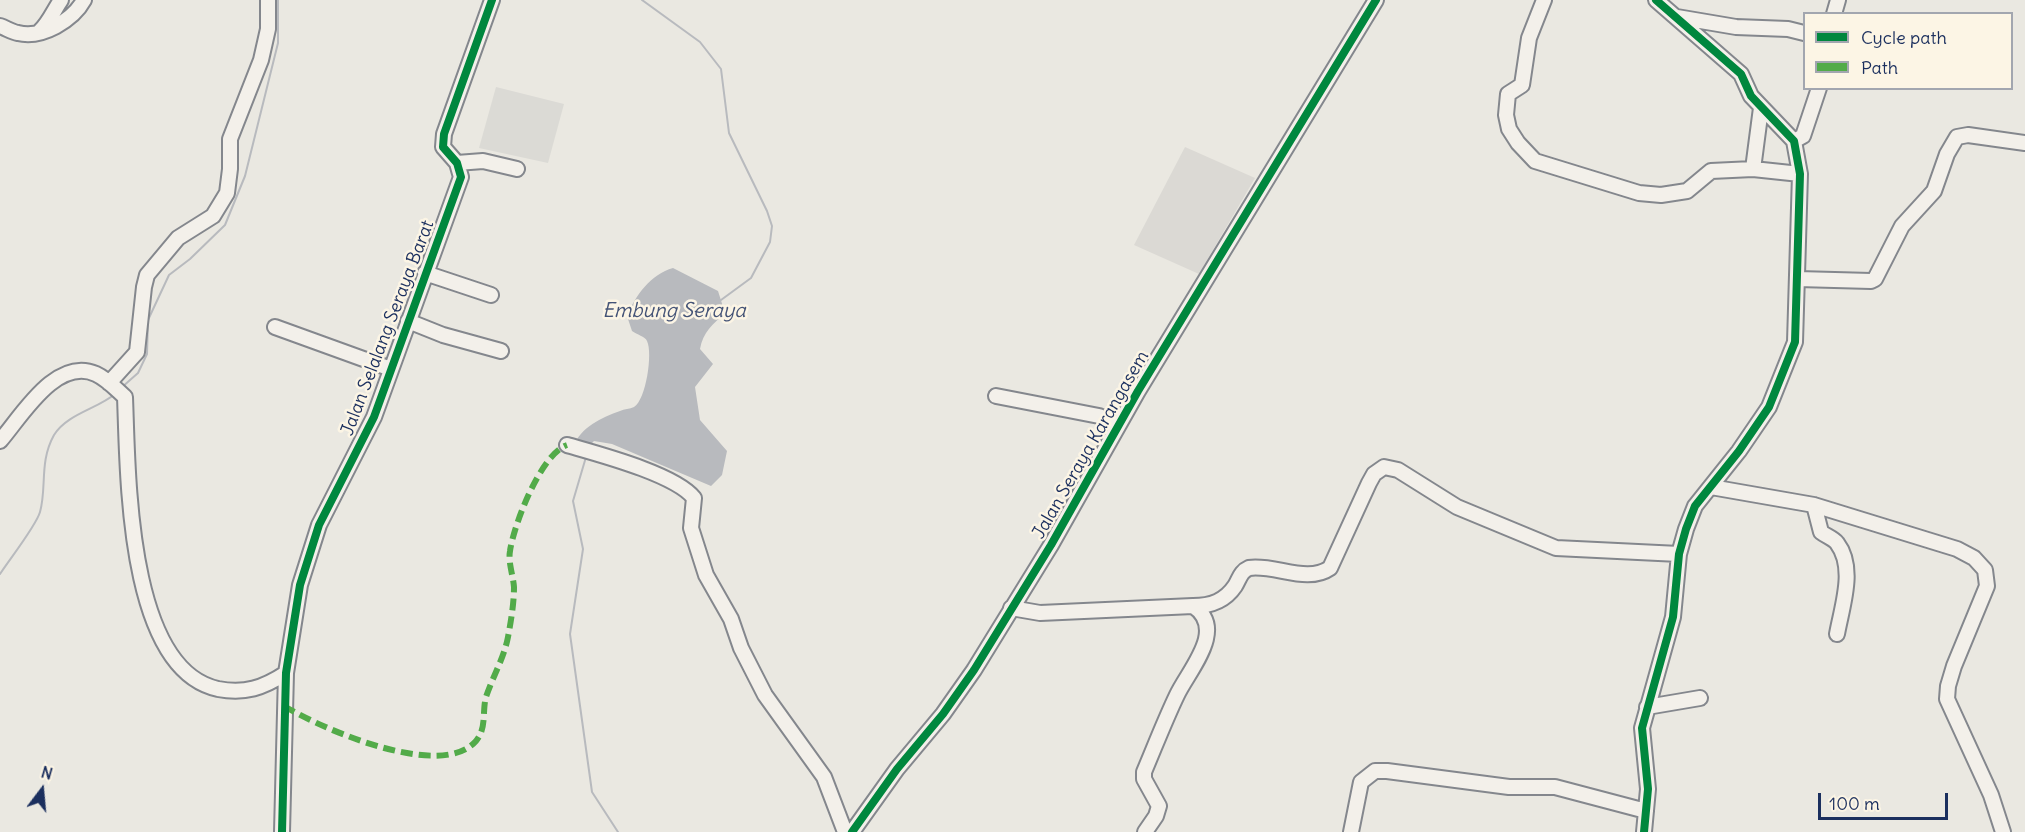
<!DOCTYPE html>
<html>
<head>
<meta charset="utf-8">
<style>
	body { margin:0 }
	#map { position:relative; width:2025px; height:832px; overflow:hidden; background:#eae8e1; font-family:Delius,sans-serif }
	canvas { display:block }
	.legend { position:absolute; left:1803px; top:12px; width:210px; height:78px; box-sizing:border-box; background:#fcf5e5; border:2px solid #a2a6af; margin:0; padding:8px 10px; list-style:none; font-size:18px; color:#1b2f5e }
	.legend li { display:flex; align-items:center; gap:12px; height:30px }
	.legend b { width:30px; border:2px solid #a2a6af }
	.north { position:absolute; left:12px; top:760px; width:60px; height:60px; -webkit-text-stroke:4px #fcf5e5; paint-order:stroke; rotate:16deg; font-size:16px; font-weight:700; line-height:24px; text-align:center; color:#1b2f5e }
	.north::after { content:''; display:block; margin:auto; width:21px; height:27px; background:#1b2f5e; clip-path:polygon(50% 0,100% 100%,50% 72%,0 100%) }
	.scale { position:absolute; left:1818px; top:793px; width:130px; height:27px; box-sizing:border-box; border:3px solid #1b2f5e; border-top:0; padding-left:8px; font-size:18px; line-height:21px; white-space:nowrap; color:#1b2f5e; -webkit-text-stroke:4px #fcf5e5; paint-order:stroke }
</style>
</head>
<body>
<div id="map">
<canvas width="2025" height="832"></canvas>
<ul class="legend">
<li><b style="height:8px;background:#00873e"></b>Cycle path</li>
<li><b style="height:8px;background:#52ab49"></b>Path</li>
</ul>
<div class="north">N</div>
<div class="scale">100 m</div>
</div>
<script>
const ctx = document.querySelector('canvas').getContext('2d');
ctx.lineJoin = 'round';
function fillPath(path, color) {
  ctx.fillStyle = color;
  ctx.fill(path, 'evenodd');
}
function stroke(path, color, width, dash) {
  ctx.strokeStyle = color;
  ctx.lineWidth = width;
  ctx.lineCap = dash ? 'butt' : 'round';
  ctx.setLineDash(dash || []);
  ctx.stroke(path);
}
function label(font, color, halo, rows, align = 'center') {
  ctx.font = font + ' Delius,sans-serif';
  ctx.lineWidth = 5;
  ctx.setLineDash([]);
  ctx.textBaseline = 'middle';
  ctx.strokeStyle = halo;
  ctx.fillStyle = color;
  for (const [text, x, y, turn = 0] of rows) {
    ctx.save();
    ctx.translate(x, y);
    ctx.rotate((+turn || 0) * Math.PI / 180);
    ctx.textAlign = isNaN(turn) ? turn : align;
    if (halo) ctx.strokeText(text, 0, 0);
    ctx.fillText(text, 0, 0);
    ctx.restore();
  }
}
const built = new Path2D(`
	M496,87l68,17 -16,59 -69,-15z`);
const green = new Path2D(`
	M1185,147l70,31 -56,96 -65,-29z`);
const water = new Path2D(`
	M673,268l45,23 7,22c-12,11 -22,19 -25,36l13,15 -18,23 5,33 27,31 -5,24 -11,11 -99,-42 -18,-3 -9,9 -11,-4c6,-18 28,-29 46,-35 4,-2 10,-2 14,-4 12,-7 19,-54 13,-66 -2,-5 -10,-6 -15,-10l-5,-15c8,-20 24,-42 46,-48z`);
const stream = new Path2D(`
	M642,0l58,42 21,27 8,64 38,78 5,15 -2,16 -19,36 -30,22
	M121,388l17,-15 9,-19 1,-34 21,-45 21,-16 35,-34 20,-49 33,-133v-43
	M586,457l-13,44 10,48 -13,85 22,158 26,40
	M0,574c9,-14 36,-48 40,-62 7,-25 -1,-50 14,-77 13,-21 43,-26 61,-41`);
const minor = new Path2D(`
	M1544,0l-15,38 -7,47 -14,9 -2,21 3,14 9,14 17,18 104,32 22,2 26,-4 24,-20 42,-2 47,5
	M1834,14l4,-14
	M1677,17l59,10 52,2 16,4
	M0,26c6,2 12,6 18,7 24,6 55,-13 66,-33
	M40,31c9,-8 14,-21 21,-31
	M1794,141l9,-5 16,-48
	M457,163l26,-2 34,8
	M1753,169l8,-61
	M425,273l66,22
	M1798,279l73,2 4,-2 27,-53 32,-35 13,-37 10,-17 11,-2 57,8
	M408,321l35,14 58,16
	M275,327l116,42
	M109,383l28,-31 7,-65 3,-12 31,-37 35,-22 14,-23 3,-24v-30l31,-79 7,-31v-29
	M996,396l103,20 19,10
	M0,441c21,-24 56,-85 96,-67 11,5 20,15 29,23 3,73 1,272 93,292 27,5 45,-1 68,-16
	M567,445c31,9 108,29 127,53l-3,30 15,47 25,44 10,29 24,47 59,82 21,55
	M1711,487l103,18 143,44 17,9 11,12 2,16 -33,80 -6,20 -1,13 44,96 12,37
	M1814,505l7,27c5,4 12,6 16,11 19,25 5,63 0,91
	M1193,606c18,0 32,-5 42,-20 5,-8 5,-14 14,-18 26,-4 58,16 81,0l39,-85 5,-9 10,-7 14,3 59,37 99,41 123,6
	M1011,608l29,5 153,-7c35,23 -5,65 -16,89 -12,25 -22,51 -33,77v7l15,27 -3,10 -11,16
	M1647,707l53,-9
	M282,832l4,-159 14,-88 19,-60 55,-108 87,-240 -4,-14 -14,-16 1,-13 48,-134
	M852,832l45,-63 46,-55 31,-44 77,-125 87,-154 238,-391
	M1351,832l10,-50 14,-11h12l122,16h46l91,24
	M1644,832l4,-43 -6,-61 31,-111 6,-63 7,-25 9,-23 44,-55 30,-44 26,-65 5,-168 -6,-33 -43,-45 -10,-22 -85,-74`);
const quiet = new Path2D(`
	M284,706c38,23 157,75 192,35 11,-13 6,-30 10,-44 7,-21 18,-39 22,-60 3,-16 6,-34 6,-50 -1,-12 -6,-25 -4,-36 4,-27 31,-97 57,-106`);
const cycleway = new Path2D(`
	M282,832l4,-159 14,-88 19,-60 55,-108 87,-240 -4,-14 -14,-16 1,-13 48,-134
	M852,832l45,-63 46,-55 31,-44 77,-125 87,-154 238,-391
	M1644,832l4,-43 -6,-61 31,-111 6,-63 7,-25 9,-23 44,-55 30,-44 26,-65 5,-168 -6,-33 -43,-45 -10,-22 -85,-74`);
const streetNames = [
	["Jalan Selalang Seraya Barat",388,328,-69],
	["Jalan Seraya Karangasem",1091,445,-60]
];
const waterNames = [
	["Embung Seraya",674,311]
];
fillPath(built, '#dbdad5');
fillPath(green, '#dbd9d4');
fillPath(water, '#b8babe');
stroke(stream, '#b8babe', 2);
stroke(minor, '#84878d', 18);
stroke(minor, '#f3f0ea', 14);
stroke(quiet, '#52ab49', 6, [12, 6]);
stroke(cycleway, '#00873e', 8);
label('18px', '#1b2f5e', '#fcf5e5', streetNames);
label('italic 20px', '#445376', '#fcf5e5', waterNames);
</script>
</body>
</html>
